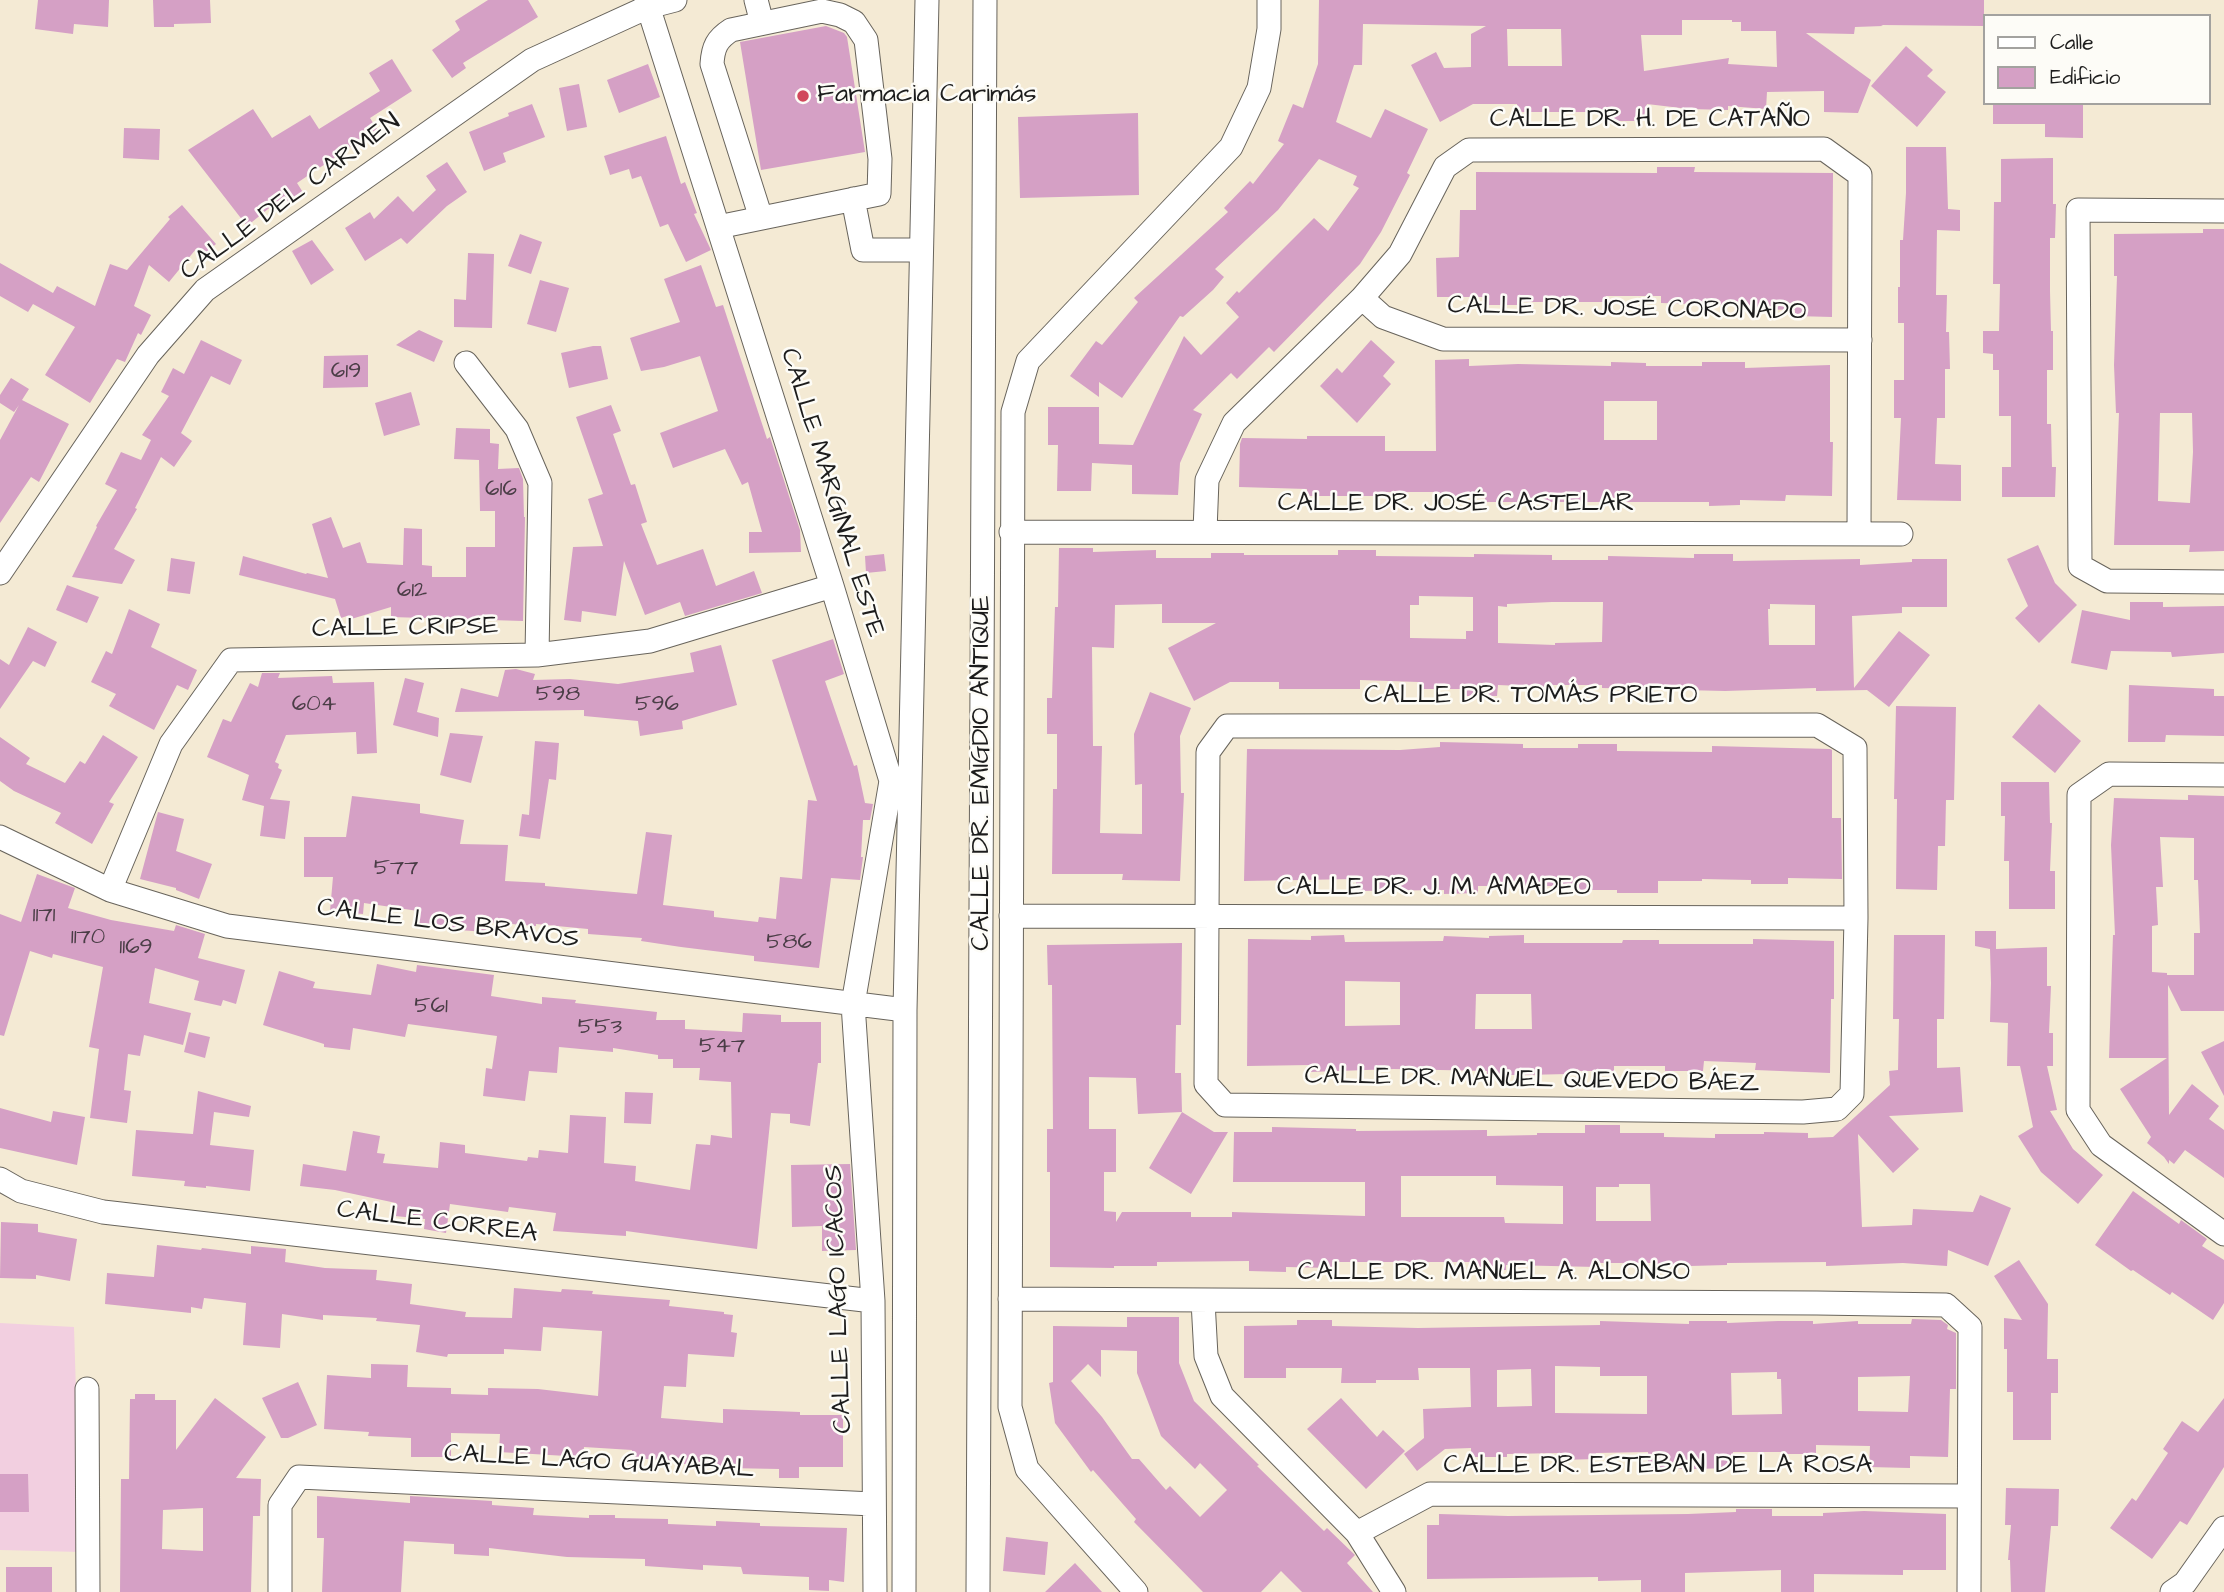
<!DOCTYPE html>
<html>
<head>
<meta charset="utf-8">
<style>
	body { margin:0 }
	#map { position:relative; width:2224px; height:1592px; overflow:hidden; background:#f4ead4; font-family:"Architects Daughter",sans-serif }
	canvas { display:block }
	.legend { position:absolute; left:1983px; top:14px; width:228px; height:91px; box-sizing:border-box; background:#fdfcf7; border:2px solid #a3a29f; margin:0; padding:9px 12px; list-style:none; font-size:21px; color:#1c1c1c }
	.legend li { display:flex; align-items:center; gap:14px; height:35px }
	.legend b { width:35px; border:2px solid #a3a29f }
</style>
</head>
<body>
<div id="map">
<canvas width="2224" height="1592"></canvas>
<ul class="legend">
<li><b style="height:9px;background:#fff"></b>Calle</li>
<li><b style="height:19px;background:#d5a0c5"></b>Edificio</li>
</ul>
</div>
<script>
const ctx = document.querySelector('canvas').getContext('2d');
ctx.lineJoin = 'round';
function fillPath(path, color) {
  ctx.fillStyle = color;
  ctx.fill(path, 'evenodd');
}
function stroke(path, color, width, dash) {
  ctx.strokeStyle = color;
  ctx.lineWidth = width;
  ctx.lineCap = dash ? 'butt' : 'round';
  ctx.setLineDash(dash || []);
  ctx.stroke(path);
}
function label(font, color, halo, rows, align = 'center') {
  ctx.font = font + ' "Architects Daughter",sans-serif';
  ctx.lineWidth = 5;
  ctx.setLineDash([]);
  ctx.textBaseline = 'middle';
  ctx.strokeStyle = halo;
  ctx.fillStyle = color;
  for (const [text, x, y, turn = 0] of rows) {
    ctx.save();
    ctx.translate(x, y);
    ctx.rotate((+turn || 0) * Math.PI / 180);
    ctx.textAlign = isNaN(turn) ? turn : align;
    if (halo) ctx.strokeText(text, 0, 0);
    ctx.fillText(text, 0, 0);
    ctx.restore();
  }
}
const built = new Path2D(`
	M0,1323l74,4 7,225 -81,-2z`);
const building = new Path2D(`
	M38,0h71l-1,27 -34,-3 -1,10 -38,-5z
	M153,0h57l1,23 -37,1v3h-20z
	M488,0h40l10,17 -75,46 3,5 -14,10 -20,-28 28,-20 -5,-9z
	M1319,0h665v26l-103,-1 2,1 -28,1 -1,7 -48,-1 65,47 -13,33 -34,-1v-21l-57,1 -1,17 -38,-3v4l-39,-1 -42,-5 -4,17h-39v-9h-87v-8h-44l-33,18 -29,-57 25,-13 8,16 27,-1v-33l15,-8 -123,-2 -1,41h-8l-18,57 35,16 14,-29 43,20 -21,44 3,2 -29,57 -21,32 -86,88 -5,-5 -32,32 -6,-6 -38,37 9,4 -22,49 -2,32 -46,-1v-29l-40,-2 -1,28h-34l1,-46h-10v-38h51v37l34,1 51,-109 17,19 38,-38 -13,-14 11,-12 2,2 75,-75 14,13 31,-43 -6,-3 4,-9 -38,-17 -41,51 -63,59 9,8 -11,13 -30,27 -3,-1 -58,82 -23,-16v15l-29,-21 26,-35 6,4 36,-43 -4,-4 94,-86 -4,-4 26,-27 3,3 31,-40 -6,-3 15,-37 10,4 15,-44zM1682,20h50v2h9v9h35l1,36 -49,-3 1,-6 -85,13 -3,-36h41zM1507,29h54l1,37h-54z
	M826,26l18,7 3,4 18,115 -104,18 -21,-128z
	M1906,46l27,24 -6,6 19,16 -29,35 -46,-41z
	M392,59l20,32 -42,27 7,11 -80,54 7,11 -21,13 -5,-6 -31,25 -59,-76 65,-41 19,29 38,-23 9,14 61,-38 -11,-18z
	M648,64l12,33 -41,16 -12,-33z
	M579,84l8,43 -20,4 -8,-43z
	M1993,103h90v35l-38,-1v-13h-52z
	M532,104l13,33 -42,16 3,9 -22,9 -15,-39 40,-16 -1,-3z
	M1138,113l1,82 -119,3 -2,-81z
	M124,128l36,1 -1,31 -36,-2z
	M666,136l15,48 4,-2 12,31 -3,1 17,36 -25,12 -18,-38 -8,3 -19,-51 -9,3 -3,-10 -19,6 -6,-19z
	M1906,147h40l2,62 12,1v21l-23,-1 -1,65h11l-1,37h3l1,37h-5v49h-8l-2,46 26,1v36l-64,-1 4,-82h-7v-38h10v-57h-6v-36h2v-47h3l3,-47z
	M2053,158v46h3l-1,34h-5v53l1,40h2v39h-6v54h4l1,43h4l-1,30h-53v-30h9v-51h-12v-46h-6v-16l-10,-1v-22h16l1,-47h-7l1,-82h7v-43z
	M447,162l20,30 -20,14 -40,38 -6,-6 -36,23 -20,-33 25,-16 4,7 24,-23 15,16 23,-22 -10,-14z
	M1657,167h38l-1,5 139,1 -1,144 -37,-1v-6l-42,-1v-3l-92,-3v-7h-55v6h-84v3h-39v-8h-46l-1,-39 23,-1 1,-47h16v-38l181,1z
	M182,205l34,39 -14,12 -6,-7 -27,33 -20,-17 -15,41 17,9 -10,20 -3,-2 -13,29 -8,-3 -27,44 -45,-28 30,-48 -42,-23 -5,8 -28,-16v-33l53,30 4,-7 38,20 15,-42 17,6 43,-51 -2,-2z
	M2203,229h21v322l-35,1 1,-7h-76l5,-132h-3l-2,-48 3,-89h-3v-42l89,-1zM2160,413h32l1,39 -3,51 -32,-2z
	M520,234l22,8 -11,32 -23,-8z
	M312,240l22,30 -23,15 -19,-34z
	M468,253l26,1 -2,74 -38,-1v-28l12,1z
	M701,265l15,42 7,-2 44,134 3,-2 30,93 1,22 -52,1v-21h13l-14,-50 -6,3 -17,-36 -52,19 -13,-35 58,-22 -18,-55 -36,11 -23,4 -11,-33 50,-16 -16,-43z
	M540,280l29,8 -13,44 -29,-8z
	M419,330l24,11 -9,21 -38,-17z
	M201,340l41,20 -12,25 -19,-9 -30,57 11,8 -18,26 -13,-10 -26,51 2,1 -23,40 21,11 -13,24 -50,-7 25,-50 -1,-1 21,-36 -12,-6 16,-32 20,8 10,-20 -9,-5 27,-39 -8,-4 12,-24 11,6z
	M1371,340l24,22 -12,14 8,8 -34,39 -37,-37 17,-18 5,5z
	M593,346h8l7,33 -39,9 -8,-35z
	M368,355v32l-45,1 1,-32z
	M1469,359v7l49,-2 93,2v-4l35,1v3h56v-4h43v6l85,-3v77h3l-1,54 -46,-1 -1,6 -45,-1v5l-31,1v-4h-224v-5h-45v-5h-55v4h-78v-7l-68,-2 1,-43 2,-6 65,1v-3h78v15h51l-1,-91zM1604,401h53v39h-53z
	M11,378l18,11 -7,11 47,24 -30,58 -8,-5 -31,46v-83l19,-35 -5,7 -14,-9v-8z
	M411,392l9,33 -36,11 -9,-33z
	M611,405l10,26 -8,3 18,51 4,-1 12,38 -6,2 16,41 46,-16 13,37 38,-15 8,22 -77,23 -5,-14 -35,13 -21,-54 -8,55 -34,-5 -1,11 -17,-2 9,-73 30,-1 -15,-47 15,-5 -27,-77z
	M456,428l34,1v14l9,1 -1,25 21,-1 4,11 1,38h1l-2,104 -132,-4v-10l-43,13 -1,-4 -6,2 -6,-19 -96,-24 4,-19 63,18 1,-1 21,5 -16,-54 19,-7 12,31 17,-6 7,21 36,2 1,-37 18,1v36l10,1v11h34v-30h29v-36h-15l-1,-51 -25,-1z
	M2038,545l17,38 22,22 -38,38 -24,-25 13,-12 -21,-47z
	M1059,548h34v4l63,-2v8h55v-5h33v2h94v-5h38v6l98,1v-3l78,1v5h56v-4l86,2v-4h39v7l127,-2v6l52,-3v-3h35v48h-45v6l-50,3 2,72 45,-57 31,24 -41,52 -22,-17 -51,1v-3l-91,3 -123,-3v-3h-58v2l-46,-2 -1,11h-32v-7h-46v-7l-59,-2v9h-81v-7h-49l-36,19 -26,-53 48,-25h-54v-19l-47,1 -1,43 -22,-1 1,99h9l-2,87 42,1v-50l-7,1 -1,-51 16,-42 41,16 -11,28 1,57h3l-4,88 -58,-1 1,-6h-71l1,-85h4v-55h-10v-36h5l3,-91h3zM1419,596l54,1v34h-7v8l-56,-1v-33h9zM1552,602h51l-1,40 -47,1v2l-57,-2v-37l9,1v-3zM1770,604l45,1v40h-46l-1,-36h2z
	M884,554l2,17 -20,2 -1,-17z
	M171,558l24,4 -5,32 -23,-3z
	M67,585l32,12 -12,26 -31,-13z
	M2130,602h33v5l61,-1v47l-52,4 -1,-5 -60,-1 -4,19 -36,-7 11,-53 48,10z
	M129,609l31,15 -9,23 46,23 -9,20 -11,-5 -23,45 -45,-24 7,-12 -25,-12 15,-31 6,3z
	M28,627l29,15 -12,25 -12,-6 -33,48v-50l9,6z
	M833,639l11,35 -19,7 29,85 3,-1 8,38 8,1 -3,16h-7l-2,37h2l-3,23 -29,-2 -12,90 -65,-7v-5l-73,-9 -40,-6 1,-3 -54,-4v-5l-52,-5v2l-49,-4 -1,10 -27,-2 -42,-6 1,-13 -54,-8 -1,11 -33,-3 3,-34h-29v-40h42l6,-41 68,8v9l44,7 -4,24 48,1 -3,36 40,2v3l92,8 9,-62 26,3 -9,70 51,6v6l44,5 1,-5 17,2 4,-42 22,2 6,-79 9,1 -45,-141z
	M721,645l16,60 -55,16 1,8 -43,7 -2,-15 -54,-5v-6l-129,2 6,-24 37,9 7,-27 11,-1 19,5 -2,6 37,-1 48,5 76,-12 -4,-19z
	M262,673h18l-2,5 54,-2 1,7 41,-1 3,71 -20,1 -1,-22 -70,3 -11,27 4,2 -1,4 4,2 -12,29 20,2 -5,38 -25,-3 4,-30 -22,-6 7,-25 -42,-18 16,-38 8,3 19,-39 8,4z
	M405,678l19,5 -7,29 22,6 -1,19 -45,-12z
	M2129,685l85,4v7h10v40l-58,-1 -1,7h-37z
	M2039,704l42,37 -26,32 -43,-36z
	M1896,706l60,1 -2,93h-8l-1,46h-7l-1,44 -41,-1 1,-90h-3z
	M450,733l33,3 -12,47 -31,-8z
	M103,735l35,22 -29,45 5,2 -22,40 -37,-21 6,-10 -47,-22 -14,-10v-44l30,21 -4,6 39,19 15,-22 5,3z
	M535,741l24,2 -3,37 -7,-1 -9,60 -21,-3 3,-22 7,1z
	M1440,742l83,2v4h55v-4h39v7l95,1v-6l118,3 2,1v68h9l1,61 -54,-1v6h-37v-4l-49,-1v2h-44v12h-41v-3h-40v-4h-99v7l-34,1v-4l-88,1v-12l-112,2 3,-132 153,1 40,-3z
	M2001,782h48l1,41h2l-2,48h5v38h-46v-48h-5l1,-45h-4z
	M2188,795l36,1v215h-43l-13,-26 1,130 23,-31 27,22 -10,13 15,11v48l-39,-28 -11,14 -5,-4v4l-5,-7 -17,-14 4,-6 -31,-48 47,-31h-58l4,-123h2l-4,-90 3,-47 74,2zM2160,837l34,1v42h4l2,53h-6v42h-27v-2l-15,-1v-46l6,-1 -2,-38h7z
	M158,812l26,7 -8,32 36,13 -13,35 -23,-9v-2l-36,-9z
	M37,874l38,14 -7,20 43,12 63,11 2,-6 29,9 -7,24 47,12 -9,34 -13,-4 -2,6 -27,-6 5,-19 -44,-13 -6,35 42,10 -8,32 -39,-10 -4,21 -12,-2 -4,36 7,1 -4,32 -37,-5 9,-69 -10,-2 14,-80 -50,-13 -1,4 -22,-7 -26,85 -4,-1v-121l21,8z
	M1975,931h21v18l51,-2v39h4l-2,47h4v33h-6l10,44 -7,1 23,38 30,26 -25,29 -37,-32 -23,-36 15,-9 -13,-61h-13l1,-43 -18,-1 1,-39 -1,-34 -15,-3z
	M1344,935l1,7 98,-1 1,-5 45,2v-2l35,-1v8h98l1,-3h36v4h94v-5l81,2v58h-3l-1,74 -75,-3 1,-7 -52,-2 -1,10h-38v-5h-51v5h-46v3l-44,1h-37v-4l-93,-2 -84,3v-7l-63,1 1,-127 63,1v-4zM1345,981l55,1v43l-55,1zM1476,994h55l1,35h-57z
	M1894,935h51l-1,84h-7v49l23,-1 3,45 -74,4 30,33 -26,24 -35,-39 4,93 50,-2 1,-16 60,3 7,-17 31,13 -23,58 -40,-16 -1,16 -44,-3 -77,3v-4l-99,1v2l-74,2v-4h-56v4l-91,-2v5l-33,1 -1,-9h-140v6l-46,-1v5l-37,-1v-10l-92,1v4h-43v2l-64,-1v-95h-3v-43h6l-1,-144h-4l-1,-40 135,-2 -1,82h-5l-1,48h6l1,39 -44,2 -2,-36 -47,-1v52h27v43h-12v39l12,1v10l6,-10h69v5h41v-5l133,4v-34h-132l1,-50h38v-5l41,1 43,1v2l131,-1v6l50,-1v-2h48v-8h35v8h44v4l51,1v-4h49v-2l44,1v5l25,-1 57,-52 -1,-14 9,-1 1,-51h-6zM1401,1176h95v9l67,1v38l-58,-1 -1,-6h-103zM1619,1184h31l1,37h-55v-34h23z
	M377,964l39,8 1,-7 77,10 -3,21 51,8v-7l34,3 -1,3 82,9 -1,8h29v9l57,3 1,-19 38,2v7h40v41h-3l-8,63 -20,-3v-9l-19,-1 -14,136 -131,-18v5l-73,-5 3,-18 -47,-6 -1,5 -58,-8 -4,29 -22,-4 1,-10 -30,-3 1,-13 -61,-13 -35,-4 3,-22 43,7 7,-40 27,5 -3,17 8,1 -2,9 55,5 2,-26 25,3v8l62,8 1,-4 10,1 1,-8 29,3 2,-38 36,2 -2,46 32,3 -1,15 55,9 6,-46 14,1 1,-10 21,3 -1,-56 -32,-2 1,-12h-27v-9h-15v-4l-45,-7v4l-54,-5 -2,26 -28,-2 -4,30 -42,-5 3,-28 6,1 5,-33 -89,-12 -3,13 -52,-9 -3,22 -26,-3v-3l-61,-19 16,-54 36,11 -2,6 58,7z
	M189,1032l21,5 -5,21 -21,-6z
	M2224,1041v55l-23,-44z
	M198,1091l53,15 -2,11 -35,-5 -4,33 44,5 -4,41 -44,-5v2l-22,-2 1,-5 -53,-5 4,-46 57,4z
	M625,1092l28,1 -2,31 -27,-1z
	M0,1108l51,14 2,-11 32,6 -8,48 -77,-17z
	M1182,1112l32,20h14l-37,62 -42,-26z
	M850,1164l6,86 -34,1v-25l-30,1 -1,-62z
	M2133,1191l46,33 2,-4 26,19 -5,7 22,14v43l-11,17 -41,-28 -2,3 -37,-25 -2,1 -36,-26z
	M1,1222l37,2v8l39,7 -7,42 -34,-6v4l-36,-1z
	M157,1245l44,5 1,-2 49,6v-8l35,3 -1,13 40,6 52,2 -1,10 36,4 -2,20 56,8 -1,5 47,1 2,-30 47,4 1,-3 31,2 -1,3 78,6 -1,6 55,6v2l9,1 -2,17 6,1 -3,24 -46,-3 -2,33 -22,-1 -3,32 62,5v-14l77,3v3h43v52h-44v11h-20v-9l-52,-1 -53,-5v-2l-42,-3v-8l-48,-3 -1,10 -84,-5 1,-18 -49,-1v24h-40v-19l-43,-2 1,-4 -45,-3 3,-54 44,3v-14l37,1 -1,22 44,1v6l37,1v-7l50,1 60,7 4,-65 -59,-4 -2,24 -37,-2v5h-56l-1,3 -31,-5 4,-27 -44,-4 1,-3 -54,-3v5l-41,-6 -2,34 -37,-3 3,-42 -42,-5 -2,11 -11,-2v6l-86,-9 2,-31 47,4z
	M2019,1260l29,44 -1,55h11v34h-7v47h-38v-48h-6v-43h-3v-31l18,2 -28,-44z
	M1127,1317h52v46l15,38 65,64 -2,1 67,65 3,-3 28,27 -8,8 26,29h-71l-21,-21 -20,21h-58l-69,-70 2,-3 -43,-49 -2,2 -36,-49 -6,-40 4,-1v-56l74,1zM1101,1350l36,1v22l24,63 34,33 5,-6 27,27 -27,27 -30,-31 -4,4 -27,-31h-7l-30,-42 -31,-36 17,-17 13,13z
	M1912,1319l29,1 7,5 -1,4 9,4v56h-6l-2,68 -38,-1v12l-41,-1 1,-21 -54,-1v9h-34v-2h-49v16l-39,1 -46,-1v-16l-52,1v6l-35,1v-7l-54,1v3h-36v-9l-26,1 -28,22 -13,-17 20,-16 -1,-29 48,-2 -1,-39h-52l1,12h-43v3h-35l1,-15h-56v10h-42v-52l53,-1v-5h35v6l86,2 182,-3v-4l89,3v-3h38v2l51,-2h35v3l45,-3v3h53zM1555,1366l45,1v9h47v38l-92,-1zM1531,1369l1,37 -35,1v-37zM1777,1372v7h4l1,35 -50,1 -1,-42zM1910,1376l-2,36 -50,-1v-34z
	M298,1382l19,43 -29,13h-7l-19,-40z
	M135,1394h20v6h21v50l39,-52 51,39 -30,41 25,1 -1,37h-7l-2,76h-131l1,-113h8l1,-80h5zM203,1508v43l-41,-2 1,-39z
	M1341,1398l36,39 6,-7 22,21 -39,38 -59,-60z
	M2224,1398v69l-37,58 -7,-4 -28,38 -42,-31 22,-30 4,3 32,-48 -5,-4 19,-28 16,11z
	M0,1474h28l1,38h-29z
	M2006,1488l53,1 -1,37h-7l-6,66h-34l-1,-32h-2l3,-35h-6z
	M317,1496l93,7v-7l82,5v4l42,3 -1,7 56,3v-3h26v3l53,1v5l48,2v-5l44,2v3l87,2 -3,54 -15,-2v11l-20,-1v-13l-66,-3 -2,-7 -38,-2v5l-58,-4v-7l-78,-2 -78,-9v8l-35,-2v-10l-50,-3 -3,51h-79l2,-54h-7z
	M1736,1509h36v7h51v-3l41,-2 82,3v56h-43v5l-89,-1v18h-33v-22l-96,3v19h-44v-12l-43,1v-4l-171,2v-54h12v-11l69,2 180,-2 48,-2z
	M1006,1537l42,5 -3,33 -42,-4z
	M1075,1563l27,29h-57z
	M6,1567h46v25h-46z`);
const minor = new Path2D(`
	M646,0l186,586 59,195 -38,223 20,297 2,291
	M756,0l6,23
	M853,199l10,51h58
	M2224,211l-146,-1 2,356 27,15 117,1
	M718,227c54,-11 107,-22 161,-33l1,-35 -14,-119 -12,-18 -14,-7 -18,-4 -91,19c-14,9 -18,17 -19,34l49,154
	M1362,298l21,19 60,22 417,1
	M466,363l51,66 23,54 -3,172
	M1205,531l2,-51 27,-57 128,-125 38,-44 45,-87 24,-17 355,-1 36,26 -1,359
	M1011,532l890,2
	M0,573l148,-218 57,-65 327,-230 116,-53 27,-7
	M1817,725l38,23 1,170 -4,176 -15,15 -34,3 -578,-7 -19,-21 2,-332 19,-26z
	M2224,775l-115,-1 -30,21 -1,315 23,35 123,89
	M0,837l110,53 117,36 678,84
	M110,890l61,-146 60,-84 306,-5 113,-14 182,-55
	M1011,916l845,2
	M0,1179l21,12 82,21 770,89
	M1010,1299l807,4 129,2 24,22 -1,265
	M1203,1301l3,55 16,40 135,137 37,59
	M87,1389l1,203
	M1357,1533l73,-39 539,2
	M280,1592v-87l19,-28 574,27
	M904,1592l1,-582 22,-1010
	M978,1592l7,-1592
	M1136,1592l-109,-123 -17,-62 3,-995 15,-51 203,-214 28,-59 10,-59v-29
	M2172,1592l13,-9 39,-55`);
const markers = [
	[803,96,7,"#d1495b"]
];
const numberNames = [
	["619",346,372],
	["616",501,490],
	["612",412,591],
	["598",558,695],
	["604",314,705],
	["596",657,705],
	["577",396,869],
	["1171",44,916],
	["1170",88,938],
	["586",789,943],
	["1169",136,948],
	["561",431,1007],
	["553",600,1028],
	["547",722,1047]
];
const poiNames = [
	["Farmacia Carimás",817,96]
];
const streetNames = [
	["CALLE DR. H. DE CATAÑO",1650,121],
	["CALLE DEL CARMEN",291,198,-36],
	["CALLE DR. JOSÉ CORONADO",1627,310,1],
	["CALLE MARGINAL ESTE",831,493,73],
	["CALLE DR. JOSÉ CASTELAR",1456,505],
	["CALLE CRIPSE",405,629,-1],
	["CALLE DR. TOMÁS PRIETO",1531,697],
	["CALLE DR. EMIGDIO ANTIQUE",983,773,-90],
	["CALLE DR. J. M. AMADEO",1434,889],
	["CALLE LOS BRAVOS",448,925,7],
	["CALLE DR. MANUEL QUEVEDO BÁEZ",1532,1081,1],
	["CALLE CORREA",437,1223,7],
	["CALLE DR. MANUEL A. ALONSO",1494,1274],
	["CALLE LAGO ICACOS",840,1299,-92],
	["CALLE LAGO GUAYABAL",599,1463,3],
	["CALLE DR. ESTEBAN DE LA ROSA",1658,1467]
];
fillPath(built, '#f2cfe0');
fillPath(building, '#d5a0c5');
stroke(minor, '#68645c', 25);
stroke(minor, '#fff', 23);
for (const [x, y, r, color] of markers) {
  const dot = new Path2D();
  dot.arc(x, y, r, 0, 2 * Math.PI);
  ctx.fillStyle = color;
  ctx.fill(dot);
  stroke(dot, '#fdfcf7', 2.5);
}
label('23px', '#4a3d46', null, numberNames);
label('26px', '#1c1c1c', '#fdfcf7', poiNames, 'left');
label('26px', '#1c1c1c', '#fdfcf7', streetNames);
</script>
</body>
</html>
